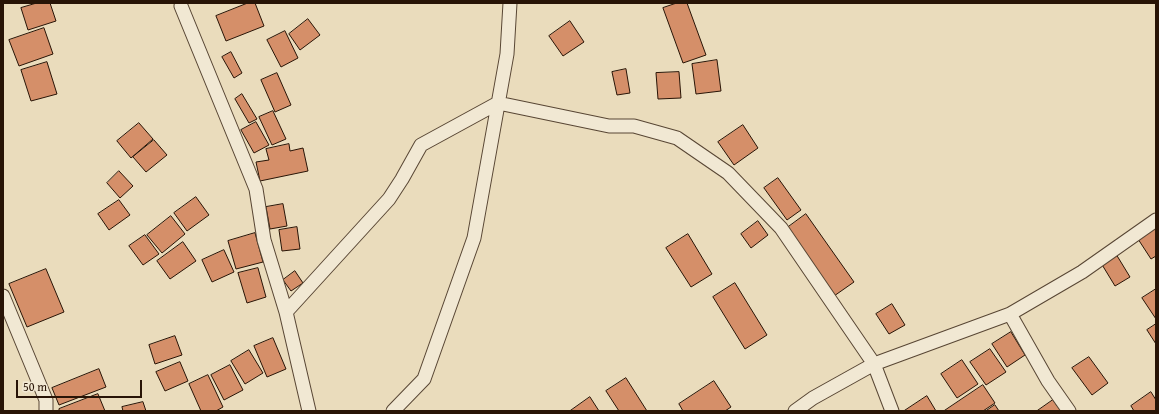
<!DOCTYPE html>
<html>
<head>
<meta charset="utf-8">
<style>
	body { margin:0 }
	#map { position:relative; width:1159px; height:414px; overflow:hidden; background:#eadcbc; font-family:"Gentium Book Plus",serif }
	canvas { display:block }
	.frame { position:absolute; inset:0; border:4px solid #281406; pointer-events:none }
	.scale { position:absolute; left:16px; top:380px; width:126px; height:18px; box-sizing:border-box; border:2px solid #281406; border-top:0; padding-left:5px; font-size:12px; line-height:14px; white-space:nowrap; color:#281406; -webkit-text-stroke:3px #f1e8d3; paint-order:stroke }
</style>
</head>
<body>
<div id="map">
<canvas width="1159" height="414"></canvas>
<div class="frame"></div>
<div class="scale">50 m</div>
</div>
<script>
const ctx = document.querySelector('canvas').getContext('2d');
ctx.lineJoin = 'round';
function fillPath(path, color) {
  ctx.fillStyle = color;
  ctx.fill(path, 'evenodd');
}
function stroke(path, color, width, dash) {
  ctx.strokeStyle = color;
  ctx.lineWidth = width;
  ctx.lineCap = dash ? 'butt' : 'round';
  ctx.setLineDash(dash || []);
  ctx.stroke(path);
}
const building = new Path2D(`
	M37,3h13l6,18 -28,9 -7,-22z
	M248,3h7l9,23 -38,15 -10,-25z
	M677,3h10l19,52 -23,8 -20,-55z
	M308,19l12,16 -20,15 -11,-16z
	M570,21l14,21 -21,14 -14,-20z
	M44,28l9,26 -34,12 -10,-26z
	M285,31l13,27 -17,9 -14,-27z
	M231,52l11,21 -8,5 -12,-21z
	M717,60l4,31 -25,3 -4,-30z
	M47,62l10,32 -26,7 -10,-31z
	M626,69l4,24 -13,2 -5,-23z
	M679,72l2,26 -23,1 -2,-26z
	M277,73l14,32 -16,7 -14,-32z
	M242,94l15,25 -8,4 -14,-24z
	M273,111l13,28 -14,6 -13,-28z
	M256,122l13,23 -15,8 -13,-23z
	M139,123l14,16 -22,19 -14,-17z
	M743,125l15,23 -24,17 -16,-23z
	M154,140l13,15 -21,17 -13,-15z
	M289,144l1,7 13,-3 5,23 -48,10 -4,-19 13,-2 -3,-11z
	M119,171l14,15 -13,12 -13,-15z
	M778,178l23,32 -14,10 -23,-32z
	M196,197l13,18 -22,16 -13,-18z
	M119,200l11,15 -21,15 -11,-16z
	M283,204l4,22 -17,3 -4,-22z
	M806,214l48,68 -20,14 -47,-68z
	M171,216l14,18 -23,19 -15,-18z
	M758,221l10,14 -17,13 -10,-14z
	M297,227l3,22 -18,2 -3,-21z
	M1156,228v28l-5,3 -13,-20z
	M255,233l8,29 -27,7 -8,-28z
	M688,234l24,40 -21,13 -25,-39z
	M145,235l14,19 -16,11 -14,-19z
	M183,242l13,19 -26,18 -13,-18z
	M224,250l10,22 -22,10 -10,-22z
	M1116,254l14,23 -15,9 -14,-23z
	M258,268l8,29 -19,6 -9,-30z
	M46,269l18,43 -37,15 -18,-43z
	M295,271l8,12 -12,8 -8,-11z
	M735,283l32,52 -22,14 -32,-52z
	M1156,289v30l-14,-21z
	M892,304l13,21 -16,9 -13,-20z
	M1156,324v20l-9,-14z
	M1011,332l14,23 -18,12 -15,-23z
	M175,336l7,19 -27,9 -6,-19z
	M273,338l13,31 -19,8 -13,-31z
	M990,349l16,23 -20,13 -16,-23z
	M249,350l14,23 -18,11 -14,-23z
	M1089,357l19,26 -16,12 -20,-27z
	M962,360l16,24 -21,14 -16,-24z
	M180,362l8,19 -23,10 -9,-19z
	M230,365l13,25 -19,10 -13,-25z
	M99,369l7,18 -47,18 -7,-17z
	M208,375l15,32 -7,4h-15l-12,-27z
	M626,378l21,33h-28l-13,-20z
	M714,381l17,26 -6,4h-42l-4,-7z
	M983,385l12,18 -12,8h-39z
	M1151,392l5,8v11h-22l-3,-5z
	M98,394l7,17h-46v-2z
	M927,396l9,15h-32z
	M590,397l9,14h-29z
	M1053,400l8,11h-24z
	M143,402l3,9h-23l-1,-4z
	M995,405l4,6h-13z`);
const minor = new Path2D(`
	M181,6l75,183 8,51 22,72 23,99
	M3,296l43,104v11
	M286,312l103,-113 13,-20 19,-34 77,-42 111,23h25l43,12 51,35 53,55 93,136 18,47
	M1010,314l38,67 21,30
	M393,411l31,-32 50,-141 33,-184 3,-51
	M795,411l18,-13 61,-34 136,-50 72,-42 74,-52`);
fillPath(building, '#d58f69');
stroke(building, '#281406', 1);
stroke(minor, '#584634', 15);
stroke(minor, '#f1e8d3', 13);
</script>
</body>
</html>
